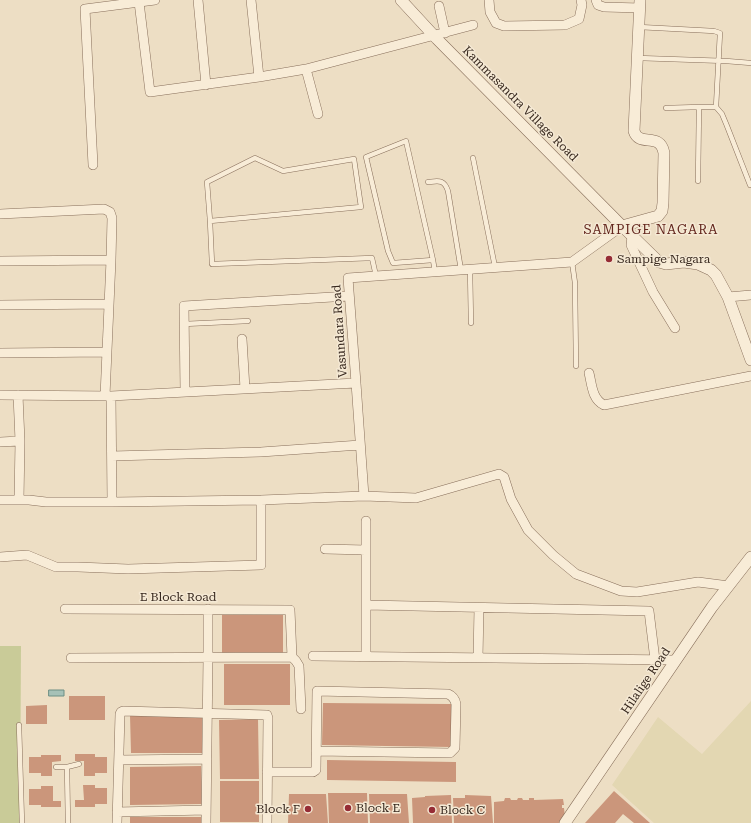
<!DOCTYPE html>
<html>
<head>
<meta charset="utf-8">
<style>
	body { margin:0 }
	canvas { display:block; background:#eddec4 }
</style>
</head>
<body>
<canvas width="751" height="823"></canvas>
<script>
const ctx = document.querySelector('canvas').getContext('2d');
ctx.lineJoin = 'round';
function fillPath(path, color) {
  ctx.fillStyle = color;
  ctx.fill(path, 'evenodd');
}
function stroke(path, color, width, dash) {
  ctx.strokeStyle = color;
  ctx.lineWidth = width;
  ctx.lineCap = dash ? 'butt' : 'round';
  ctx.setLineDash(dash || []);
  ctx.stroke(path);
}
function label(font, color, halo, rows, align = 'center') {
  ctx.font = font + ' "Roboto Serif",serif';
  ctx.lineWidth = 3;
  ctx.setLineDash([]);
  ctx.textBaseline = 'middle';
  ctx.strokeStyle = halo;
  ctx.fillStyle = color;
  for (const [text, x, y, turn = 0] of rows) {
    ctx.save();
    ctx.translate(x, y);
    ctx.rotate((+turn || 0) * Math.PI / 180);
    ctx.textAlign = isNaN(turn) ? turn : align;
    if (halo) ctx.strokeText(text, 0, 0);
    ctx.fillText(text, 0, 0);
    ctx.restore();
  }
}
const farmland = new Path2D(`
	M751,701v122h-97l-42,-38 46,-68 44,37z`);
const green = new Path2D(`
	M0,646h21l-1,177h-20z`);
const water = new Path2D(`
	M49,690h15v6h-15z`);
const building = new Path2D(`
	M222,615h61v38h-61z
	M224,664h66v41h-66z
	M69,696h36v24h-36z
	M323,703l128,1v43l-129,-2z
	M47,705v19h-21v-18z
	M130,715h72v38h-71z
	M258,719l1,60h-39l-1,-59z
	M75,754h20v3h12v16h-12v3h-11v-15h-9z
	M41,755h20v6l-9,1v14h-11v-3h-12v-16h12z
	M327,760l129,2v20l-129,-2z
	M201,766l1,38 -72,1v-38z
	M220,781h39v41h-39z
	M83,785h12v3h12v16h-12v3h-20v-7h9z
	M41,786h12v15h8v6h-20v-2h-12v-16h12z
	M614,791l36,32h-16l-11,-9 -8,9h-30z
	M328,793h39l1,30h-39z
	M289,794h37l2,29h-40z
	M369,794h38l2,29h-39z
	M451,795l1,28h-39l-1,-25 13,-1v-1z
	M465,795l26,1 2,27h-39l-1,-25h12z
	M505,798h5l1,2h6l1,-2h4l1,2h6v-2h5v2l29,-1 1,6h-2v3h2l1,10 -3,5h-68v-21l10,-1z
	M130,817h71v6h-71z`);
const service = new Path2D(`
	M639,27l75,4 6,2 -4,74 6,7 5,12 23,59
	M638,58l88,3 25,2
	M666,108l33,-1
	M473,158l22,109
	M698,181l1,-74h17
	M428,182c11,-1 16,-3 20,9l13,79
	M210,221l151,-14 -7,-48 -71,12 -28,-13 -48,24 3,39 2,43 160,-6 4,18
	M433,260l-40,3 -5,-12 -22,-94 40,-16 27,119 2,12
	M572,262l3,21 1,83
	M470,269l1,54
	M184,324l64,-3
	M19,725l3,98
	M56,767h11
	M68,823l-1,-56 12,-3`);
const minor = new Path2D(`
	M198,0l8,85
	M251,0l8,77
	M489,0l1,12 6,11 8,3 61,-1 14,-6 3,-14 -1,-5
	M596,0l2,5 6,2 36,1
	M139,2l11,90 109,-15 47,-8 167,-44
	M439,6l6,27
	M306,69l12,45
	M93,165l-8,-156 70,-9
	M0,214l104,-5 6,3 2,6 -1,42
	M632,236l-1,9 22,47 22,36
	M0,261l111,-1 -6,136
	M728,297l23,-2
	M0,305l109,-1
	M242,339l3,50
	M0,353l107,-1
	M589,373c3,12 3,26 15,32l147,-29
	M356,383l8,113
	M185,392l-1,-86 165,-10
	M0,395l111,1 245,-13 -8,-105 224,-16 50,-36
	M111,396l1,106
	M0,442l20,-1 -2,-46
	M112,456l149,-4 99,-7
	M0,500h29l17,2h66l149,-2 103,-4 52,2 83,-24 5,3 7,22 17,31 25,25 23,19 45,17 16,1 61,-10 31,4
	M19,500l1,-59
	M325,549l41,1
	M0,557l27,-2 29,12h22l50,2 133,-4v-65
	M366,605l283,6 6,49
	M65,609l225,1 2,47 -221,1
	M313,656l363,4
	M366,656v-135
	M292,657l4,4 3,5 2,43
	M478,658l1,-50
	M119,760l88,-1
	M267,772h46l3,-2 1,-79 131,3c5,2 7,5 8,10l-1,44 -5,5 -134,-2
	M117,812l89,-2
	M117,823l3,-109 1,-2 2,-1 144,4 1,3 -1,105
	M206,823l2,-166v-48`);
const tertiary = new Path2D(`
	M401,0l36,39 185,187
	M640,0l-6,131c5,17 26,0 30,22l-1,50 -1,8 -4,5 -36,10 37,36 7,2 18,-2 14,2 13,6 5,5 12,22 23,63
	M565,823l147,-216 39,-50`);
const markers = [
	[609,259,4,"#962c35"],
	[348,808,4,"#962c35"],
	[308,809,4,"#962c35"],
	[432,810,4,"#962c35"]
];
const streetNames = [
	["Kammasandra Village Road",520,104,45],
	["Vasundara Road",340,331,-94],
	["E Block Road",178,597],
	["Hilalige Road",646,681,-56]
];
const poiNames = [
	["Sampige Nagara",617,259],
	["Block E",356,808],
	["Block F",300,809,"right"],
	["Block C",440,810]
];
const neighbourhoodNames = [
	["SAMPIGE NAGARA",651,230]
];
fillPath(farmland, '#e3d7b2');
fillPath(green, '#c9cb98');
fillPath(water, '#a6c1b7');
stroke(water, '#6d8f84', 1);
fillPath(building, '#cb967b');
stroke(service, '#886f5b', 5.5);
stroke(minor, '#886f5b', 10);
stroke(tertiary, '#886f5b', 12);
stroke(service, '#f8ecd7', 4.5);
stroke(minor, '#f8ecd7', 9);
stroke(tertiary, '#f8ecd7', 11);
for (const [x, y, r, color] of markers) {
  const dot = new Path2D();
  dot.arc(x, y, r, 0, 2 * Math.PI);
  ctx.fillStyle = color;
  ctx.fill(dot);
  stroke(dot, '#f5e9d4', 1.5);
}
label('12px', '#38291f', '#f5e9d4', streetNames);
label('12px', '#38291f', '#f5e9d4', poiNames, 'left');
ctx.letterSpacing = '1px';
label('13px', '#64281f', '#f5e9d4', neighbourhoodNames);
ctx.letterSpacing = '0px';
</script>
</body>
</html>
